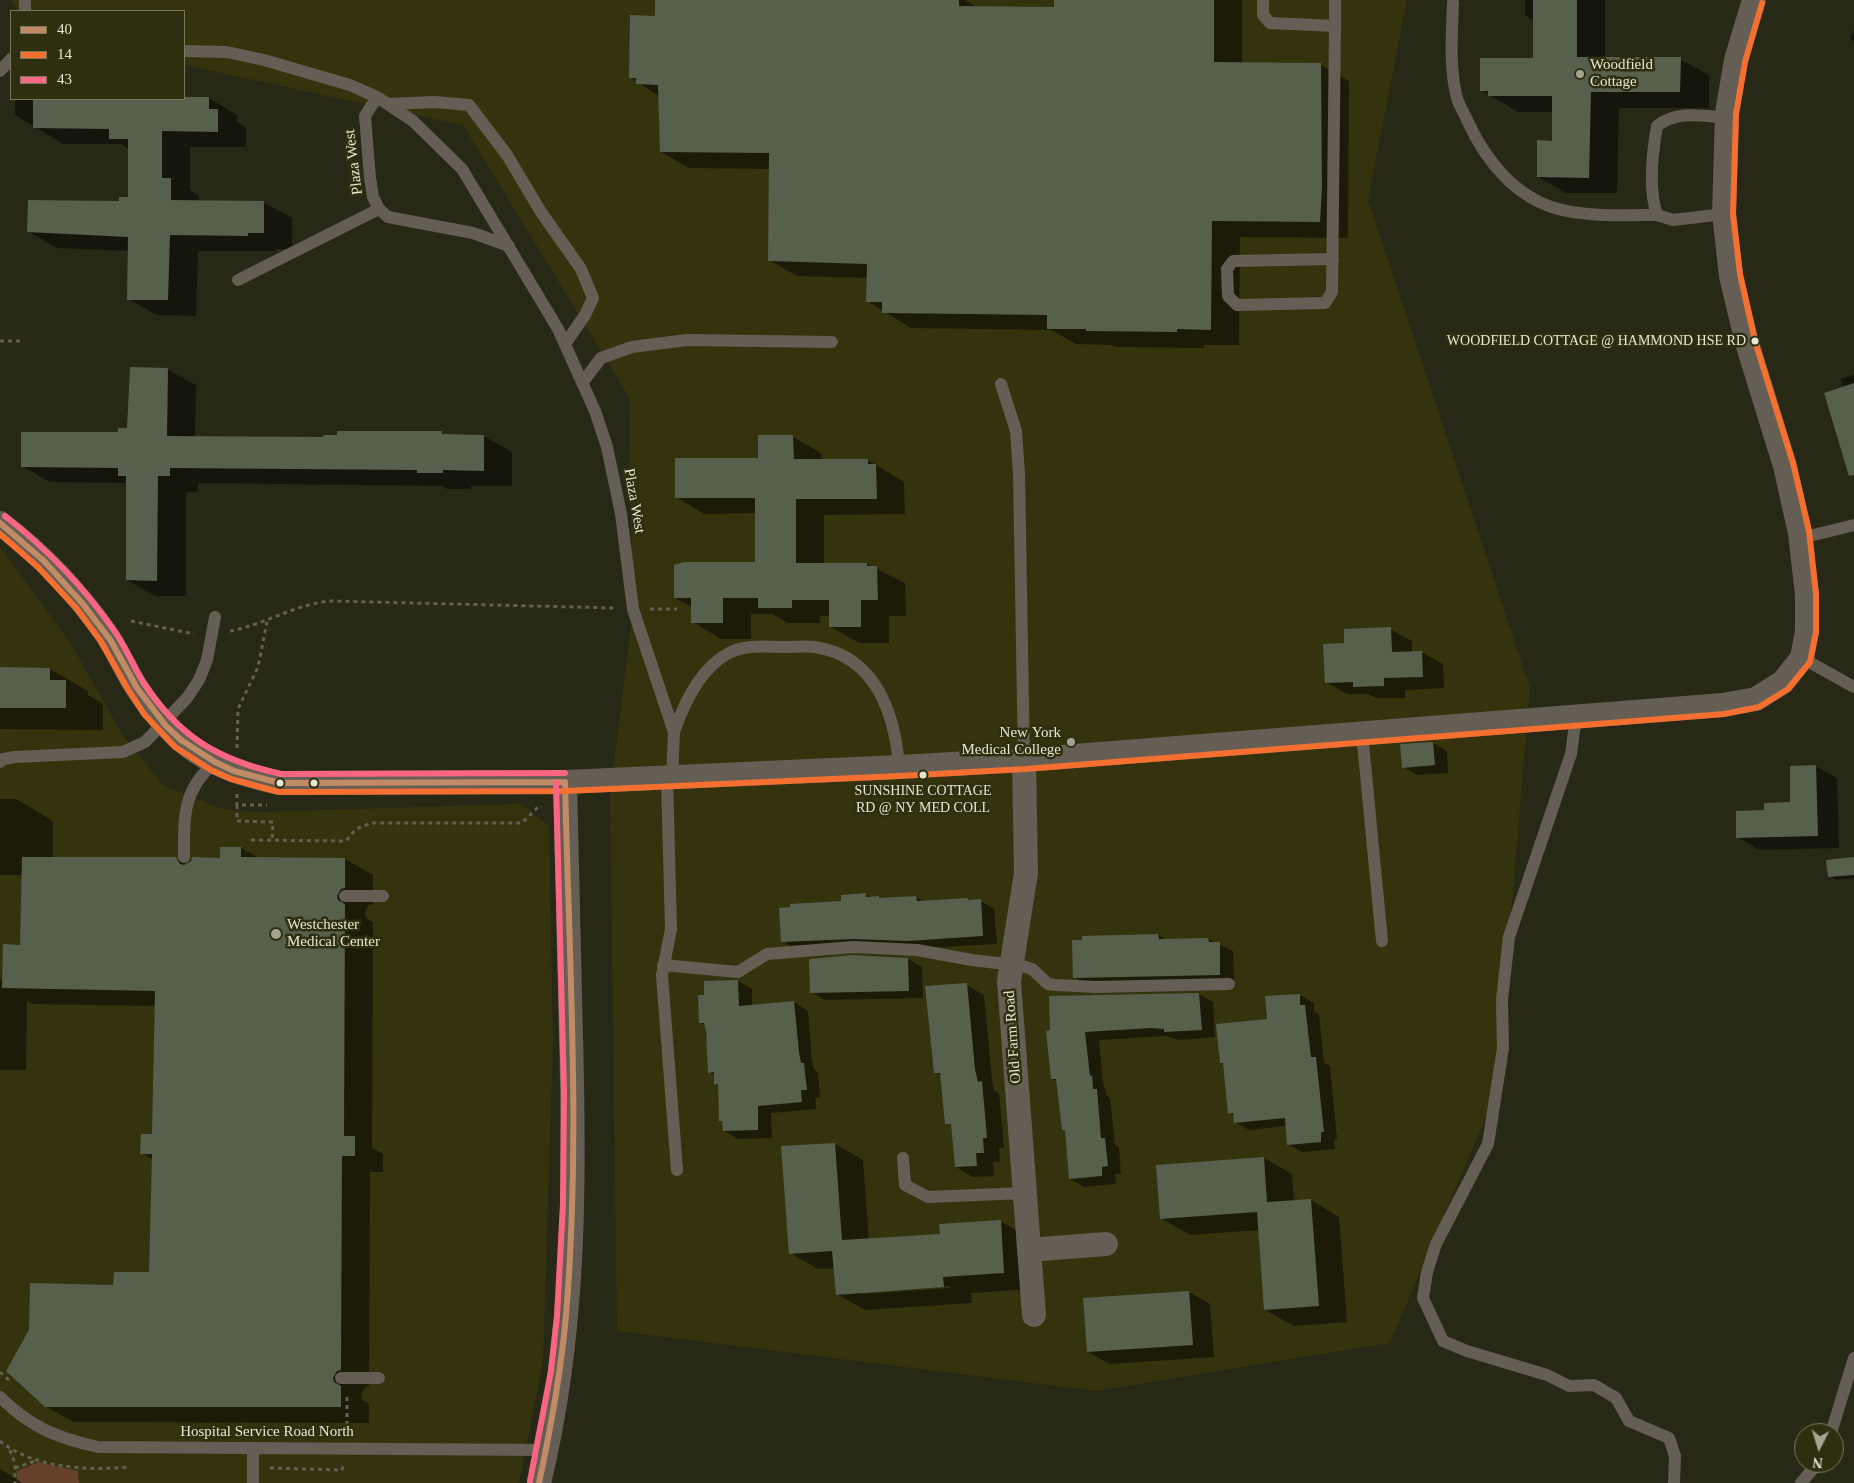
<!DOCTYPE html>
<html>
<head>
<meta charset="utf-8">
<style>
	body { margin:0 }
	#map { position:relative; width:1854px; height:1483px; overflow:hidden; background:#282817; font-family:"Times New Roman",serif }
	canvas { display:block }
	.legend { position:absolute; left:10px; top:10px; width:175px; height:90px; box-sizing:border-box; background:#2f2f10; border:1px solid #78785e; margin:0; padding:6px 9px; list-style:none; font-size:15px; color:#e5e6d4 }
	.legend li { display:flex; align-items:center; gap:10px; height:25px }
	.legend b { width:25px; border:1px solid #78785e }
	.north { position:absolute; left:1794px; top:1423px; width:50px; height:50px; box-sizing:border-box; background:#2f2f10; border:1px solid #78785e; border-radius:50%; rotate:185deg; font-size:14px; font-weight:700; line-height:20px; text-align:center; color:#e5e6d4 }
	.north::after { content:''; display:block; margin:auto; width:18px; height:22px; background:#a3a492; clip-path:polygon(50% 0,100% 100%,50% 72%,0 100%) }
</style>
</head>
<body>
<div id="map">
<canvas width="1854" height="1483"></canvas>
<ul class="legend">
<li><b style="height:6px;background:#c18c65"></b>40</li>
<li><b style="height:6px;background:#f46f30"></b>14</li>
<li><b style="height:6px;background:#fa6682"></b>43</li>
</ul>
<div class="north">N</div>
</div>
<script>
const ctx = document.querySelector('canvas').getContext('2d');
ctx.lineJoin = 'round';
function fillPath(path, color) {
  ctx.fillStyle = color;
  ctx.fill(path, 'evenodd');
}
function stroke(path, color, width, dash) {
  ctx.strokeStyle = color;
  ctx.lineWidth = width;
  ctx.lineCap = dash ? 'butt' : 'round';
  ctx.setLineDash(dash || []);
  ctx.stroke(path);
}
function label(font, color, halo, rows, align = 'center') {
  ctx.font = font + ' "Times New Roman",serif';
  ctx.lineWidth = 5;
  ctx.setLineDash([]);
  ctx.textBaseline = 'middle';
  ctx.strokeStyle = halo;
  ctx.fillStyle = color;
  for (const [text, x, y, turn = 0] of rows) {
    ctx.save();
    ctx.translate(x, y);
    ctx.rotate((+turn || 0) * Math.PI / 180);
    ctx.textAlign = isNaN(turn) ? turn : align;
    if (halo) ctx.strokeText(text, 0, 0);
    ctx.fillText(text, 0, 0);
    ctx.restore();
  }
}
const built = new Path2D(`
	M12,0h1395l-39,199 162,489 -34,405 -106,250 -294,48 -479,-60 -7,-535 23,-187 -4,-212 -166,-272 -279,-60v-54h-167z
	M0,547l70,95 52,92 42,52 55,22 34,4 268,-8 28,22 4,215 -10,320 -24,122h-519z`);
const green = new Path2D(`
	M39,1462l39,9 1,12h-62v-12z`);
const shadow = new Path2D(`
	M656,0h309l13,8h77v-8h187v64l79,1 28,16 -1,157 -108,-1 -1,108h-35v3l-89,-1 -4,-2 -35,-1 -25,-14 -140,-2 -44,-27 1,-23 -71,-2 -28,-16 1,-91 -81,-1 -28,-16 -2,-56 -29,-19 26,-60z
	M1525,0h80v58l75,1 29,16v33h-90l-2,85h-51l-28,-16 15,-35v-30h-35l-37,-22 53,-31v-38l-9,-6z
	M1854,30v11l-4,-2z
	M209,98l28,17v7l9,5v20h-56v43l9,6v5l64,1 29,16v31h-16v2h-78l-2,65 -39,-1 -29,-16 1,-48 -72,-3 -28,-16 100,-34 1,-49 -10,-5h-57l-48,-29v-16z
	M167,369l29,16 -1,52 129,1 117,-5 6,3h37l28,16v34h-41v3h-24l-5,-3 -244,-3v9h-12v104h-31l-28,-16 1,-97 -78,-1 -28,-16 107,-37z
	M1854,375v90l-13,-86z
	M793,437l28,16 1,7h46l36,22 1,32 -81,1v49h43l38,19 1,33h-17v27h-30l-28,-16v-11h-11v7h-32l-16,-9h-21v25h-30l-28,-17v-14l-18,-10 82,-35 -1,-50 -52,1 -28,-17 83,-38z
	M1390,629l22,12v11h9l22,12 1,24 -39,2v8h-29l-8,-4h-21l-21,-12 19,-38z
	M0,668l50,1 38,22v4l15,9v26l-103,-1z
	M1433,743l14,8 1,22 -31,2 -14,-8z
	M1815,766l22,12 2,70 -80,2 -21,-13 27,-25 27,-9z
	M0,799h16l37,22v38l123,-1 11,7 34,-6v-11h20l18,10 86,1 28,16v29l-4,1 -4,7 1,6 7,4 -1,226 11,6v18h-13l-1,214 -4,1 -4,7 1,6 7,4v19l-295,-1 -29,-16 70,-120 36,-13 2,-113 -11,-7 11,-17 3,-130 -124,-2 -5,-3 -1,69h-26v-91l4,2 18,-35 1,-71h-23z
	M1854,858v20l-18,2 -7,-4z
	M866,895l16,4 34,-2 9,5 55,-1 14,8 3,35 -74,4 -126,2 -14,-9 59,-39v-6z
	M1158,935l9,5 41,-1 25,12 1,31 -146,3 -14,-8z
	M908,959l14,8 1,31 -98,2 -14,-8z
	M738,981l14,8v17l42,-4 14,9 4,50 2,9 4,2 2,25 -5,1 1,11 -45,4 1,25 -34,1 -14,-8v-9l-4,-2 -1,-34 -4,-2v-9l-6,-3 -4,-47 -4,-2 5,-27z
	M966,985l18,10 8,85 2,10 5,3 5,54 -5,1 1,14h-7l1,14 -21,1 -17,-10 -3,-40 -6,-4 -5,-47 -7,-4z
	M1199,994l14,8 2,35 -36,3 -13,-4 -67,4 4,43 4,13 3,2 5,47 4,2 2,27h-6l1,10 -32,3 -14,-8 -4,-48 -3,-2 -5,-47 -6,-3 -5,-47z
	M1299,995l15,8v9l5,2 5,49 6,3 7,73 -3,1 1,9 -33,3 -14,-8 -1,-18 -38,4 -14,-8 -1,-6 -5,-3 -5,-48 -3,-2z
	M835,1144l28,16 6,80 72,-5 59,-14 29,16 3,52 -61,4 1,10 -107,7 -28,-16 -2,-26 -17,1 -28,-16zM950,1286v2l-88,6v-2z
	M1264,1158l28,16 2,28 17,-2 28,17 8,105 -53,4 -29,-16 -6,-80 -69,5 -29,-17z
	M1189,1292l21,12 4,53 -104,7 -22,-12z
	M0,1469l21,13 1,1h-22z`);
const building = new Path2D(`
	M655,0h304v6l95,1v-7h160v62l107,1 1,125 -2,34 -108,-1 -1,109 -34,-1v3l-91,-1v-2h-39v-14l-165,-2v-11h-16l1,-38 -99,-3 1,-108 -109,-1 -2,-67 -22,-1v-6h-7l1,-63 25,1z
	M1533,0h44v57h104l-1,35h-89l-2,86 -52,-1v-37l15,1v-45h-64v-5h-8v-33h53z
	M184,97h25v12h9v23l-56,-1v47h9v22l93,1v32h-16v3l-78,-1 -2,65h-41l1,-63 -101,-5 1,-32 91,1v-4h9v-58h-19v-10l-76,-1v-29h151z
	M130,367l38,1 -1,68 156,1v-2h14v-4h105v3l42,1v36l-41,-1v3h-26v-3l-247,-2v8h-12l-1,105 -31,-1v-104h-8v-8l-97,-1v-35h97v-4h9z
	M1854,383v92l-5,1 -25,-83z
	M758,435h35l1,24h74v5h8l1,35h-81v64h71v3h10l1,34h-17v27h-32v-27h-37v8h-34v-10h-35v25h-32v-25h-17v-33l10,-3h71v-64h-80v-40h83z
	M1391,627l1,25 30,-1 1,26 -39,1v8l-31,1v-5l-28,1 -2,-39 21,-1v-14z
	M0,667l50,1v12h16v28h-66z
	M1433,742l2,23 -33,3 -2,-24z
	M1816,765l2,71 -82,2v-27l28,-1v-7l26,-1v-36z
	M220,847h21v10l104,1v30l-4,1 -4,7 1,4 7,4 -1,232h11v20h-13l-1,214 -4,1 -4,7 1,4 7,4v21h-296l-39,-36 23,-41 1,-47 83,2 1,-13h35l3,-118h-12l1,-20h11l3,-143 -153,-3 1,-44 17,1 2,-88h154l4,7 4,1 7,-4 1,-4 28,1z
	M1854,857v18l-26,2 -2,-17z
	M866,893v4l13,-1v2l37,-2 1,5 51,-3v2l13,-1 2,37 -75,5 -55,-2 -72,3 -2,-34 11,-1v-3l51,-3v-6z
	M1158,934l1,5 49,-1 1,4h11v33l-147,3 -1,-38h10v-4z
	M853,955l55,3 1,33 -99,2 -1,-34z
	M738,980l1,26 55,-5 5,51 2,11h3l3,27h-6l1,12 -44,4v24l-35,1 -1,-10h-3l-1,-37 -4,1v-13l-6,1 -2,-41 -2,-9h-5l-1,-28h6v-14z
	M967,983l8,86 3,13 4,-1 5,57h-4l1,15h-8l1,13 -22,1 -4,-43h-6l-5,-51h-6l-9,-87z
	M1199,993l3,37 -38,2v-3l-13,-1 -66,4 5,44 2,-1 1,14h4l4,49h4l3,28 -6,1v9l-33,3 -4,-49h-3l-6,-51h-5l-5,-48 4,-1 -1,-34z
	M1300,994v11h5l6,52h5l8,75h-3v10l-34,3 -2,-27 -51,5 -1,-10 -5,1 -5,-51h-3l-4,-39 51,-5 -2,-23z
	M835,1143l7,97 98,-6 -1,-10 62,-4 3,53 -61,4 1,10 -108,8 -4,-44 -43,3 -8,-108z
	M1264,1157l3,45 44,-3 8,107 -55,4 -7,-98 -97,7 -4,-54z
	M1189,1291l4,54 -106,7 -4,-54z`);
const path = new Path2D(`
	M0,341h22
	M650,609h27
	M131,621l63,13
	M230,631c36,-7 66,-27 100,-30l286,7
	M237,748l1,-39 20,-42 9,-45
	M237,794v11h30
	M237,805v16l36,1 -1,17
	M251,840l95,1 10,-12 15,-6h151l16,-16h4
	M0,1372l10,9
	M347,1433v-39
	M0,1441c33,27 88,30 129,26
	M10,1450l5,14v19
	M15,1468l23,-8
	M270,1468l72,2 1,-4`);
const lane = new Path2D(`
	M1263,0v15l7,8 65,3 -3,266 -7,11 -88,2 -9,-9 -1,-27 6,-8 100,-2
	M1453,3c-1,30 -4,65 4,95 2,8 8,16 11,24 18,39 47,75 90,87 30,8 69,6 99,6
	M25,11v-11
	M1335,26v-26
	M184,51l43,1 37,8 86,25 27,12 36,24 49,48 96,160 37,82 12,36 14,67 12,95 41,123 -2,45
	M0,71l11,-12
	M377,97l-12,19 5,62 3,19 6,12 9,8 85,16 36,13
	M388,104l47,-2 34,3 38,50 34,57 40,57 12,29 -8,17 -20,29
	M1724,214l-51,6 -16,-5c-9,-27 -5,-61 0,-89 21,-16 44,-10 70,-8
	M238,280l141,-71
	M582,383l19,-25 31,-11 55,-7 145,2
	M1001,384l15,47 3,43 5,286
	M1801,538l53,-13
	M1802,658l52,29
	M1576,717l-5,37 -62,183 -7,63 1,48 -15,96 -52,100 -9,28 -4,26 20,43 24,10 80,24 22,11 25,-1 22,13 13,23 40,17 6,18 -1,27
	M674,732c10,-29 26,-64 55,-79 17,-9 38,-6 56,-6 10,0 21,-1 30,0 61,9 80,67 84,120
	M1362,733l20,208
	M0,762l3,-3 12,-2 108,-5 22,-10 42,-44 12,-18 8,-20 8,-43
	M667,777l4,152 -9,46 15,195
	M184,857c0,-39 -2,-66 30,-94
	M345,896h38
	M663,965l75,7 29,-18 86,-7 64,3 55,10 50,6 10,3 16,15 8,1 40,2 133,-3
	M903,1158l2,27 23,12 97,-4
	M341,1378h38
	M0,1397c30,30 57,41 98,50l449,3
	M1831,1433l23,-75
	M253,1449v34
	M1801,1483l17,-20`);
const street = new Path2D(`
	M0,523c41,31 77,69 107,112 11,16 19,36 30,53 39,59 74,81 143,95l285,-1 334,-15 125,-7 699,-55 33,-6 27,-17 19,-24 5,-27v-36l-7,-62 -15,-67 -38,-123 -16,-67 -7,-62 3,-101 9,-53 18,-60
	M1024,760l2,113 -17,108 25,334
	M1029,1250l77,-6
	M539,1483c36,-147 36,-297 32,-447 -2,-85 -4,-169 -6,-254`);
const bus1 = new Path2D(`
	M0,523l44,38 39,43 28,37 26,47 29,38 15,14 34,22 19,9 46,12 285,-1
	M539,1483c12,-56 22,-111 27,-168 15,-177 3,-356 -1,-533`);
const bus2 = new Path2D(`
	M0,534l38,33 39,42 23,31 26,46 18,28 31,33 36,23 20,9 48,13 286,-1 334,-15 126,-7 699,-55 35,-7 29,-18 22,-27 6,-30v-38l-7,-63 -16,-68 -38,-122 -15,-67 -7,-60 3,-100 9,-52 17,-59`);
const bus3 = new Path2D(`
	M5,516c42,33 78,70 108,113 12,16 19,35 30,53 36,55 75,78 138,92l284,-1
	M530,1481l21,-110 6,-55 6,-112 1,-112 -8,-310`);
const markers = [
	[1580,74,5,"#a3a492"],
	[1755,341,4.5,"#e5e6d4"],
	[1071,742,5,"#a3a492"],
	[923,775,4.5,"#e5e6d4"],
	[280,783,4.5,"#e5e6d4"],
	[314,783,4.5,"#e5e6d4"],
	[276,934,6,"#a3a492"]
];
const busNames = [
	["WOODFIELD COTTAGE @ HAMMOND HSE RD",1746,341],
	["SUNSHINE COTTAGE",923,791,"center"],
	["RD @ NY MED COLL",923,808,"center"]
];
const poiNames = [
	["Woodfield",1590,65],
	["Cottage",1590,82],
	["New York",1061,733,"right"],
	["Medical College",1061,750,"right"],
	["Westchester",287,925],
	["Medical Center",287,942]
];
const streetNames = [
	["Plaza West",354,162,-97],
	["Plaza West",634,501,80],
	["Old Farm Road",1013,1037,-94],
	["Hospital Service Road North",267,1432]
];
fillPath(built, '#34330e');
fillPath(green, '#65412c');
fillPath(shadow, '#0007');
fillPath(building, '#57604d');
stroke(path, '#635f55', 3, [4, 4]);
stroke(lane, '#645e54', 12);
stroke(street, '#645e54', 24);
stroke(bus1, '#c18c65', 6);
stroke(bus2, '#f46f30', 6);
stroke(bus3, '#fa6682', 6);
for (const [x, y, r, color] of markers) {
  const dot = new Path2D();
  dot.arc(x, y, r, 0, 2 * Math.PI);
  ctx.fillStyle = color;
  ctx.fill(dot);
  stroke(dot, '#2f2f10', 2);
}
label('14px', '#e5e6d4', '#2f2f10', busNames, 'right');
label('15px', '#e5e6d4', '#2f2f10', poiNames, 'left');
label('15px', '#e5e6d4', '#2f2f10', streetNames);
</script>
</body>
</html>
